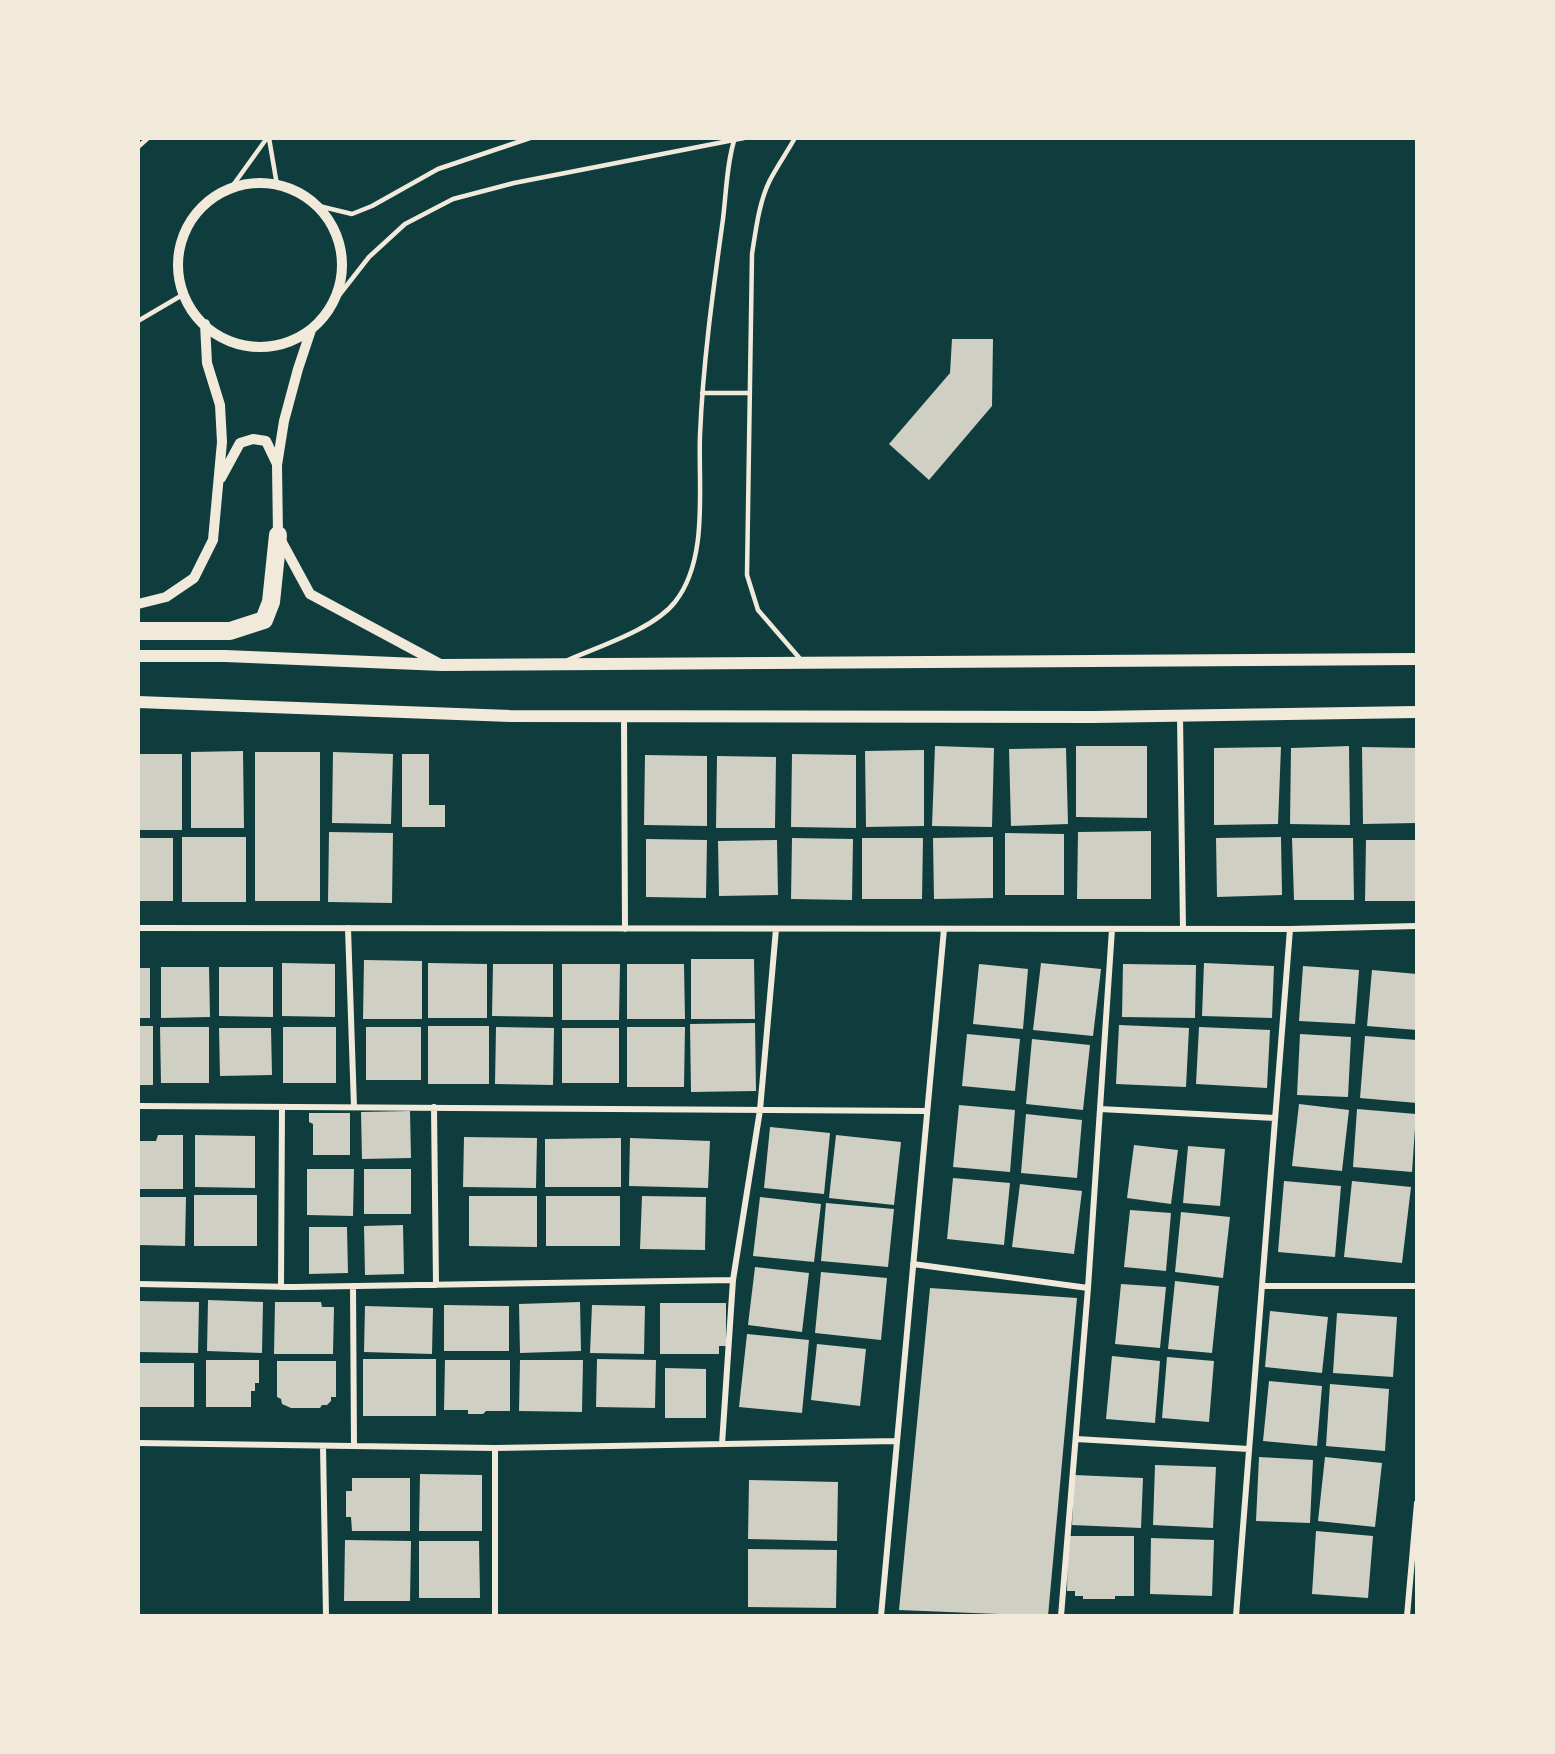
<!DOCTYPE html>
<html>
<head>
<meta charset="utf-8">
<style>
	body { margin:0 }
	#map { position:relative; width:1555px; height:1754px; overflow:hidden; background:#0f3d3e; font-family:"Varela Round",sans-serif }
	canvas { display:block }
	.frame { position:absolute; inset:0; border:140px solid #f1e9da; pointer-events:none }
</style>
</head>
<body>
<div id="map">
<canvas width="1555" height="1754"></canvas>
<div class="frame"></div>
</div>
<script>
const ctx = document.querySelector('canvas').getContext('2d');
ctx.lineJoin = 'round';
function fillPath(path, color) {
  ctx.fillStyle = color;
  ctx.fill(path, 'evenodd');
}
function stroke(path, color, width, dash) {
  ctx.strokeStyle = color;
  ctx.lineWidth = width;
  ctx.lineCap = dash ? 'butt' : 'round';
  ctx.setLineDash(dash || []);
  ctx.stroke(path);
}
const building = new Path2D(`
	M952,339h41l-1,67 -63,74 -40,-36 61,-71z
	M935,746l59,2 -2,79 -60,-1z
	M1076,746h71v72l-71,-1z
	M1349,746l1,79 -60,-1 1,-76z
	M1281,747l-3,77 -64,1v-77z
	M1362,747l55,1v75l-54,1z
	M1066,748l2,76 -57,2 -2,-77z
	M924,750v76l-58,1 -1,-76z
	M243,751l1,77h-53v-76z
	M255,752h65v149h-65z
	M333,752l60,2 -2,70 -59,-1z
	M138,754h44v76h-44z
	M402,754h27v51h16v22h-43z
	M792,754l64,1v73l-65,-1z
	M645,755l62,1v70l-63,-1z
	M717,756l59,1 -1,71h-59z
	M1151,831v68h-74l1,-67z
	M329,832l64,1 -1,70 -64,-1z
	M1005,833l59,1v61h-59z
	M182,837h64v65h-64z
	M993,837v61l-59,1 -1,-61z
	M1281,837l1,58 -65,2 -1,-59z
	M138,838h35v63h-35z
	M792,838l61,1 -1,61 -61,-1z
	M862,838h61l-1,61h-60z
	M1292,838h61l1,62h-60z
	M646,839l61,1 -1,58 -60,-1z
	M777,840l1,55 -59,1 -1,-55z
	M1366,840h51v61h-52z
	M691,959h63l1,60h-64z
	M364,960l58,1v58h-59z
	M282,963l53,1v53l-53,-1z
	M428,963l59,1v54h-59z
	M1041,963l60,6 -8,67 -60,-6z
	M1204,963l70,3 -2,52 -70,-2z
	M493,964h60v53l-61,-1z
	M562,964h58l-1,56h-57z
	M627,964h57l1,55h-58z
	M979,964l49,5 -5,60 -50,-5z
	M1123,964l73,1 -1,53 -73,-1z
	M1303,966l56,4 -4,54 -56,-3z
	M161,967h48l1,50 -49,1z
	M219,967h54v50l-54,-1z
	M138,968h12v50h-12z
	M1372,970l45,4v56l-50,-4z
	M755,1023l1,68 -65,1 -1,-68z
	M1119,1025l70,3 -3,59 -70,-3z
	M138,1026h15v59h-15z
	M428,1026h61v58h-61z
	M160,1027h49v56h-48z
	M283,1027h53v56h-53z
	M366,1027h55v53h-55z
	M496,1027l58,1 -1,57 -58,-1z
	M627,1027h58l-1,60h-57z
	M1199,1027l71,3 -3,58 -71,-4z
	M219,1028h52l1,47 -52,1z
	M562,1028h57v55h-57z
	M967,1034l53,5 -5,52 -53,-5z
	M1300,1034l51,3 -3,60 -51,-2z
	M1365,1036l52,4v63l-57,-5z
	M1032,1039l58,6 -7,65 -57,-6z
	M1299,1104l50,6 -7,61 -50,-5z
	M959,1105l56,5 -5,62 -57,-5z
	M1357,1109l59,5 -4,58 -59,-5z
	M410,1111l1,47 -49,1 -1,-47z
	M309,1113h41v42h-37v-31l-4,-2z
	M1026,1114l56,6 -5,58 -56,-5z
	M770,1127l60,6 -6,61 -60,-6z
	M158,1135h25v54h-45v-48h18z
	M195,1135l60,1v52l-60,-1z
	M836,1135l65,7 -7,63 -65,-7z
	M464,1137l73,1 -1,50 -73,-1z
	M621,1138v49h-76v-48z
	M630,1138l80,3 -2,47 -79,-2z
	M1134,1145l44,5 -7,54 -44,-6z
	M1188,1146l37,3 -5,57 -37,-3z
	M307,1169h47l-1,47 -46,-1z
	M364,1169h47v45h-47z
	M953,1178l57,5 -6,62 -57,-6z
	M1284,1181l57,5 -6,71 -57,-5z
	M1352,1181l59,6 -9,76 -58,-6z
	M1020,1184l62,7 -8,63 -62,-7z
	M194,1195h63v51h-63z
	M469,1196h68v51l-68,-1z
	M546,1196h74v50h-74z
	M642,1196l64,1 -1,53 -65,-1z
	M138,1197h48l-1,49 -47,-1z
	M760,1197l61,7 -7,58 -61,-6z
	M826,1203l68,6 -6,58 -67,-6z
	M1130,1210l41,3 -5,58 -42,-4z
	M1181,1212l49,5 -7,61 -48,-6z
	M403,1225l1,49 -39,1 -1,-49z
	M309,1227h38l1,46 -39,1z
	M755,1267l54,6 -7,59 -54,-7z
	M821,1272l66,6 -6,62 -66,-7z
	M1175,1281l44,5 -7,67 -44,-4z
	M1121,1284l45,3 -6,61 -45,-4z
	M930,1288l147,10 -29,318 -149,-6z
	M208,1300l55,2 -1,51 -55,-2z
	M138,1301l61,1 -1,51 -60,-1z
	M275,1302h46l1,5h12l-1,47h-59z
	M580,1302l1,49 -61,2 -1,-49z
	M660,1303h66v43h-7v8h-59z
	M444,1305l65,1v45h-65z
	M592,1305l53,1 -1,48 -54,-1z
	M365,1306l68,2 -1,46 -68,-2z
	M1270,1311l58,6 -6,56 -57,-6z
	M1337,1313l60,4 -4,60 -60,-4z
	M747,1334l62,6 -7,73 -63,-6z
	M817,1344l49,5 -6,57 -49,-6z
	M1112,1356l48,5 -5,62 -49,-4z
	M1167,1357l47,4 -5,61 -47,-4z
	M363,1359h73v57h-73z
	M597,1359l59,1 -1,48 -59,-1z
	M206,1360h53v23h-4v8h-4v16h-45z
	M445,1360h65v51h-24l-3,3h-15v-4h-24z
	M520,1360h63l-1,52 -63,-1z
	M277,1361h59v36h-5v4l-4,4h-5l-2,3h-29l-9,-4 -1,-5 -4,-2z
	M138,1363h56v44h-56z
	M665,1368l41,1v49h-41z
	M1269,1381l53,5 -5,60 -54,-5z
	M1330,1384l59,5 -4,62 -59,-5z
	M1259,1457l54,3 -3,63 -54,-2z
	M1325,1457l57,6 -7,64 -57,-6z
	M1155,1465l61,2 -3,61 -60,-3z
	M420,1474l62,1v56h-63z
	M1074,1475l69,3 -2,50 -69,-3z
	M352,1478h58v53h-58l-1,-14h-5v-26h6z
	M749,1480l89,2 -1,59 -89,-2z
	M1316,1531l57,5 -5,62 -56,-4z
	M1068,1536h66v60h-19v3h-32v-3h-8v-5h-8z
	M1151,1538l63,2 -2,56 -62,-2z
	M345,1540l66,1 -1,60h-66z
	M419,1541h60l1,57h-61z
	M748,1549l89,1 -1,58 -88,-1z`);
const service = new Path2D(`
	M269,138l8,47
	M795,138c-8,14 -17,27 -25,42 -11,22 -14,49 -18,74l-5,321 11,35 44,51
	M138,147l10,-9
	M231,188l36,-50
	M319,206l33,8 20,-8 66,-37 92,-31
	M333,303l36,-46 36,-33 48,-25 61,-16 230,-45
	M138,321l46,-27
	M702,393h47
	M568,660c32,-14 86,-31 107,-58 34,-43 23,-115 25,-167 3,-73 13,-144 23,-216 3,-24 4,-59 12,-81`);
const minor = new Path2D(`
	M624,716l1,213
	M1180,716l3,213
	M138,928l1152,1 127,-3
	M348,928l6,179
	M138,1106l789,5
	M434,1107l2,178
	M1100,1109l175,9
	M913,1264l175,24
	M138,1284l156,3 439,-7
	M353,1286l1,160
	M1262,1286h155
	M281,1287l1,-180
	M1076,1439l173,10
	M138,1443l357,5 402,-7
	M722,1444l11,-164 27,-170 16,-181
	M323,1446l3,170
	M495,1448v168
	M881,1616l63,-687
	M1061,1616l27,-328 24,-359
	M1236,1616l54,-687
	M1407,1616l10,-113`);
const tertiary = new Path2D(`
	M178 265a82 82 0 1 1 164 0a82 82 0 1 1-164 0Z
	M311,330l-13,39 -14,52 -7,44 1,70 32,59 132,71
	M221,478l19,-35 13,-4 13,2 11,23
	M138,604l28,-7 28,-19 19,-38 9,-98 -2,-37 -13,-42 -2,-39`);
const secondary = new Path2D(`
	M138,656h87l217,9 975,-6
	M138,702l372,14 583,1 324,-5`);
const motorway = new Path2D(`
	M138,631h92l34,-11 7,-18 7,-67`);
fillPath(building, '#cfcfc3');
stroke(service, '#f1e9da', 4.5);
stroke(minor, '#f1e9da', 6);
stroke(tertiary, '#f1e9da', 10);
stroke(secondary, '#f1e9da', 12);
stroke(motorway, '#f1e9da', 18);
</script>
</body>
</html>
